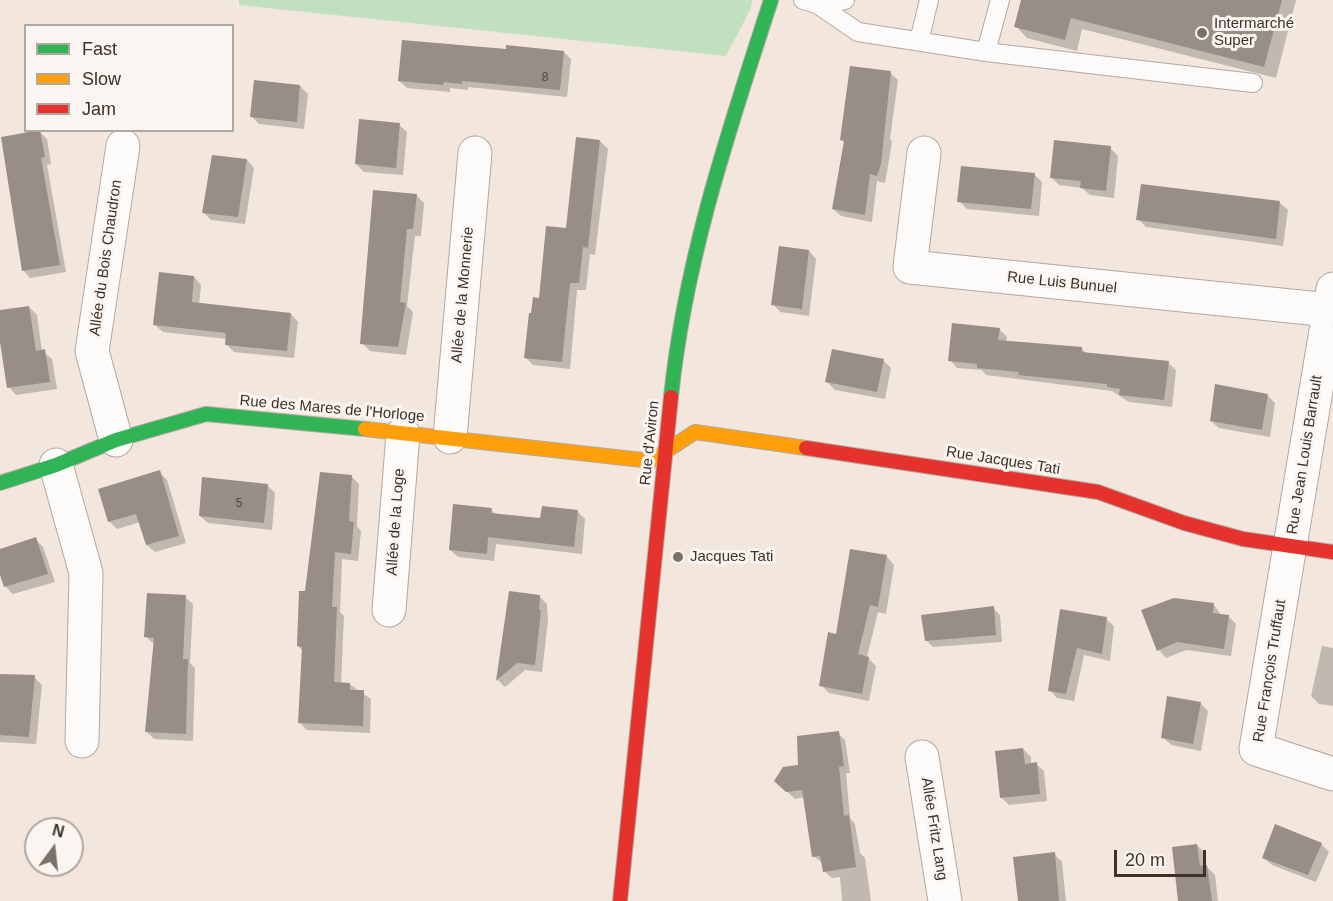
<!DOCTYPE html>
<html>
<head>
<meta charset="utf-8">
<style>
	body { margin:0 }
	#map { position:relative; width:1333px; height:901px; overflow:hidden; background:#f2e6dd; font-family:Helvetica,sans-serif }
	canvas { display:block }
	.legend { position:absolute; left:24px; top:24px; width:210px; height:108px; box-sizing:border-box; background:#fbf5f1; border:2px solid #afa7a1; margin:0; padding:8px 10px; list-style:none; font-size:18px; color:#3c322a }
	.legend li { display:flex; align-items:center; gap:12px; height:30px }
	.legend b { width:30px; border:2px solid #afa7a1 }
	.north { position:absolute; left:24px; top:817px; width:60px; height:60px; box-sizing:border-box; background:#fbf5f1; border:2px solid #afa7a1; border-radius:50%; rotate:15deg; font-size:16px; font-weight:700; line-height:24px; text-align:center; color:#3c322a }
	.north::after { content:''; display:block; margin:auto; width:21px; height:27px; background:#7c7169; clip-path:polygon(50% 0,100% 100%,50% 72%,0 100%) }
	.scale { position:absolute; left:1114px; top:850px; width:92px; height:27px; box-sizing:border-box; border:3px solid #3c322a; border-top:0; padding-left:8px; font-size:18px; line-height:21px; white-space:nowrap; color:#3c322a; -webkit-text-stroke:4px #fbf5f1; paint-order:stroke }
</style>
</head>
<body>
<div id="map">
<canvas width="1333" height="901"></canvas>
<ul class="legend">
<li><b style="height:8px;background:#30b455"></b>Fast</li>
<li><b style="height:8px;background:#ff9f0a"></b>Slow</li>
<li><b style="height:8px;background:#e5322d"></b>Jam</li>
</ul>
<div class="north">N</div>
<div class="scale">20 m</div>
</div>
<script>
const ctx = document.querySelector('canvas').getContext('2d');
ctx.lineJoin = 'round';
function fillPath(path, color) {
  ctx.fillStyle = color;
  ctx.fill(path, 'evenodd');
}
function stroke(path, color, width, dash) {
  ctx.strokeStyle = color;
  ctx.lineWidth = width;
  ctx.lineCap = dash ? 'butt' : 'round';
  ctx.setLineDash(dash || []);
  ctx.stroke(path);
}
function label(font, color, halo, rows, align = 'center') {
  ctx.font = font + ' Helvetica,sans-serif';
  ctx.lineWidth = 6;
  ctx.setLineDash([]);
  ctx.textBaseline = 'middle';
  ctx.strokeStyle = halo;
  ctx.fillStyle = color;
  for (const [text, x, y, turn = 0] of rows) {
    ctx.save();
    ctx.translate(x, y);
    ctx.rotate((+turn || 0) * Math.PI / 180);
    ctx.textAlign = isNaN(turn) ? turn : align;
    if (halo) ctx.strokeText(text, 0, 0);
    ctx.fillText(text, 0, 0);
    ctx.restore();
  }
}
const green = new Path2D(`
	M239,0h513l-1,8 -25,48 -487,-51z`);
const shadow = new Path2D(`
	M1023,0h273l-20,78 -194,-49 -5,22 -50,-13 -11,-12z
	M507,51l57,1 7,7 -4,38 -99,-10v3l-18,-2v4l-43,-4 -8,-7z
	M890,73l8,7 -8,59 2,3 -7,41 -8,-2 -5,41 -31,-6 -8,-7 12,-66 -3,-3z
	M300,86l8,8 -4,35 -45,-5 -8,-8z
	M399,125l8,7 -4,43 -39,-3 -8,-8z
	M40,132l7,7 4,25 -4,1 19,107 -36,6 -7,-8z
	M600,141l8,8 -13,106 -5,-1 -4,36h-9l-7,79 -37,-4 -7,-7 14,-58z
	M1110,148l8,8 -4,42 -24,-3 -8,-7 -23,-3 -7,-7z
	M247,160l7,8 -9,56 -34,-4 -8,-8 6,-41z
	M1034,174l8,8 -3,34 -72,-7 -8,-8z
	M416,195l8,8 -3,33h-6l-8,70 6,6 -7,43 -36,-4 -8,-8z
	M1280,203l8,7 -5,36 -137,-19 -8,-8z
	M809,251l7,8 -7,57 -29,-4 -7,-8z
	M194,277l7,8 -2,20 92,9 7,8 -4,36 -60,-6 -8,-8 1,-5 -64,-7 -8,-7z
	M29,307l8,8 5,36 10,8 5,30 -41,6 -7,-8 -9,-54v-21z
	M999,329l8,8 -1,5 76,7 5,5 81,9 8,7 -4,37 -43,-5 -17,-11 -126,-16 -4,-5 -25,-2 -7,-8z
	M883,360l8,8 -6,31 -50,-9 -8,-8z
	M1267,395l8,8 -5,34 -51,-9 -8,-7z
	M159,472l8,8 19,63 -31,9 -8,-7 -7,-23 -23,7 -8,-8z
	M351,476l8,8 -2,42 4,5 -3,30 -16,-2 -2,53 4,4 -3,68h8l22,15 -1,34 -63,-3 -7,-7 3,-72 -5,-5 8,-53z
	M268,486l7,7 -3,37 -64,-7 -8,-7z
	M491,509l6,7 45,4 36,-8 7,7 -3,35 -86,-10 -2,17 -36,-4 -8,-7z
	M35,539l8,8 12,35 -42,12 -8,-8 -5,-16v-19z
	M887,557l7,8 -8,49 -8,-2 -11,45 9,9 -7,35 -40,-8 -8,-8 16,-49z
	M510,593l29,3 8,8 1,16 -6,52 -17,-2 -20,17 -7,-7z
	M185,597l8,7 -3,59 5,5 -2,73 -39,-2 -7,-7 8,-87 -9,-8z
	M1214,605l7,10 7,1 8,8 -5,32 -45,-6 -20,8 -7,-8z
	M993,608l7,7 2,27 -69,5 -7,-7z
	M1061,611l45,8 8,7 -4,35 -26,-6 -10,46 -17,-3 -7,-8z
	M1322,646l11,2v58l-14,-2 -8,-8z
	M0,675l34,2 8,8 -6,59 -36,-2z
	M1200,703l8,8 -7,40 -30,-6 -8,-8z
	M838,733l7,7 5,33h-4l4,45 5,6 5,29 5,5 6,43h-29l-2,-24 -8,1 -8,-7 -1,-8 -10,-7 -8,-59 -10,2 -19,-18 24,-15z
	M1023,749l8,8v7h5l8,7 3,30 -38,4 -8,-8z
	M1321,844l8,8 -13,30 -44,-17 -8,-7z
	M1197,845l8,8 1,13 9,9 3,26h-38z
	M1054,854l8,8 4,39h-46z`);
const building = new Path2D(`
	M1021,0h261l-18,67 -193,-49 -6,22 -51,-13z
	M402,40l104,9v-4l58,6 -4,39 -98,-9v3l-18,-2 -1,3 -45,-4z
	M850,66l41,5 -10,93 -4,12 -7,-2 -5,41 -33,-6 12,-68 -4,-1z
	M254,80l46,5 -3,37 -47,-5z
	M359,119l41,4 -4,45 -41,-4z
	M40,130l5,27 -4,1 19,107 -38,6 -21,-134z
	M576,137l24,3 -12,108 -5,-1 -4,36h-9l-8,79 -38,-4 5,-45h2l2,-16 6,1 7,-72 20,2z
	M1054,140l57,6 -5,45 -26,-3 1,-7 -31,-3z
	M212,155l35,4 -9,58 -36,-4z
	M961,166l74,7 -4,36 -74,-7z
	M1141,184l139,17 -4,38 -140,-19z
	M373,190l44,4 -4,35h-6l-7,73 6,1 -8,44 -38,-3z
	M779,246l30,4 -7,59 -31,-4z
	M159,272l35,4 -2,26 99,11 -4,38 -62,-6 1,-12 -73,-8z
	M29,306l7,45 9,-2 5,33 -43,6 -7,-46v-32z
	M952,323l48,5 -2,12 84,7v5l87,9 -5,39 -45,-5 1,-6 -13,-2v-3l-89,-9 1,-3 -42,-4v-4l-29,-3z
	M832,349l52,10 -7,33 -52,-10z
	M1215,384l53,10 -6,36 -52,-9z
	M160,470l19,66 -33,9 -10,-31 -28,8 -10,-33z
	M320,472l32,3 -3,46 5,1 -3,32 -16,-2 -3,55h5l-3,75 16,1v7h14l-1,36 -65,-3 4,-76 -5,-1 2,-55h6z
	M202,477l66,7 -4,39 -65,-7z
	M453,504l39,4 -1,5 49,5 2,-12 36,4 -4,37 -86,-10 -1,17 -38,-4z
	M36,537l12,37 -44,13 -4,-12v-26z
	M850,549l37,6 -9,52 -8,-2 -12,49 11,3 -7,37 -43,-8 9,-54 8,2z
	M509,591l31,4 -1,15h2l-6,55 -18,-2 -21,18z
	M147,593l39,2 -3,64h5l-2,75 -41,-2 9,-94 -10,-1z
	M1174,598l40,5 -1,10 16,2 -5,34 -47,-7 -20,9 -16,-41z
	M994,606l2,29 -71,6 -4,-26z
	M1060,609l47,8 -5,37 -25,-6 -11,46 -18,-3z
	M0,674l35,1 -6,62 -29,-2z
	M1167,696l34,6 -8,42 -32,-6z
	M839,731l5,35 -5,1 5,49 5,-1 7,52 -33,5 -3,-16 -8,1 -10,-67 -16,2 -12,-11 9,-14 15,-2 -1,-29z
	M1023,748l2,16 12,-2 3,32 -40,4 -5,-47z
	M1275,824l47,19 -14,32 -46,-17z
	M1197,844l3,22 7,-1 5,36h-34l-6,-54z
	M1055,852l4,49h-41l-5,-44z`);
const lane = new Path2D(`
	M803,0l14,4 41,28 128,20 267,31
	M817,4l28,-4
	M919,41l10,-41
	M986,52l14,-52`);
const street = new Path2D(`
	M924,153l-14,114 419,43
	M1333,289l-77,460 77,25
	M450,437l25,-284
	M116,440l-24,-89 31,-205
	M56,465l30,108 -4,168
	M389,610l14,-176
	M922,757l23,144`);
const fast = new Path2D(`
	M671,397c14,-138 58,-267 100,-397
	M0,483l56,-18 60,-25 90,-26 159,15`);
const slow = new Path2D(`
	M365,429l286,32 44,-29 111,16`);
const jam = new Path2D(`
	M806,448l292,44 86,31 59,16 90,13
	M620,901l51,-504`);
const markers = [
	[1202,33,6,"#7c7169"],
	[678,557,6,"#7c7169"]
];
const numberNames = [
	["8",545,78],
	["5",239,504]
];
const poiNames = [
	["Intermarché",1214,24],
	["Super",1214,41],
	["Jacques Tati",690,557]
];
const streetNames = [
	["Allée du Bois Chaudron",106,258,-82],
	["Rue Luis Bunuel",1062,283,6],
	["Allée de la Monnerie",463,295,-85],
	["Rue des Mares de l'Horloge",332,409,5],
	["Rue d'Aviron",650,443,-84],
	["Rue Jean Louis Barrault",1305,455,-81],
	["Rue Jacques Tati",1003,461,9],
	["Allée de la Loge",396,522,-86],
	["Rue François Truffaut",1270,671,-81],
	["Allée Fritz Lang",934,829,81]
];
fillPath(green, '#c1e0c0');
fillPath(shadow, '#0003');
fillPath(building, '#988e87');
stroke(lane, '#b2a8a0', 20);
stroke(street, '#b2a8a0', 35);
stroke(fast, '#b2a8a0', 16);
stroke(slow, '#b2a8a0', 16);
stroke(jam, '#b2a8a0', 16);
stroke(lane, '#fdfbfa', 18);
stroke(street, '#fdfbfa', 33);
stroke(fast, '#30b455', 14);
stroke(slow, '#ff9f0a', 14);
stroke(jam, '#e5322d', 14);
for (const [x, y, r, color] of markers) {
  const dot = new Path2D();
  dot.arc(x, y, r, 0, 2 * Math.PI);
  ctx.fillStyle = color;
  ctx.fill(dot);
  stroke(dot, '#fbf5f1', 2);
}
label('12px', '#534941', null, numberNames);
label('15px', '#3c322a', '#fbf5f1', poiNames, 'left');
label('15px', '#3c322a', '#fbf5f1', streetNames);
</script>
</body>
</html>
